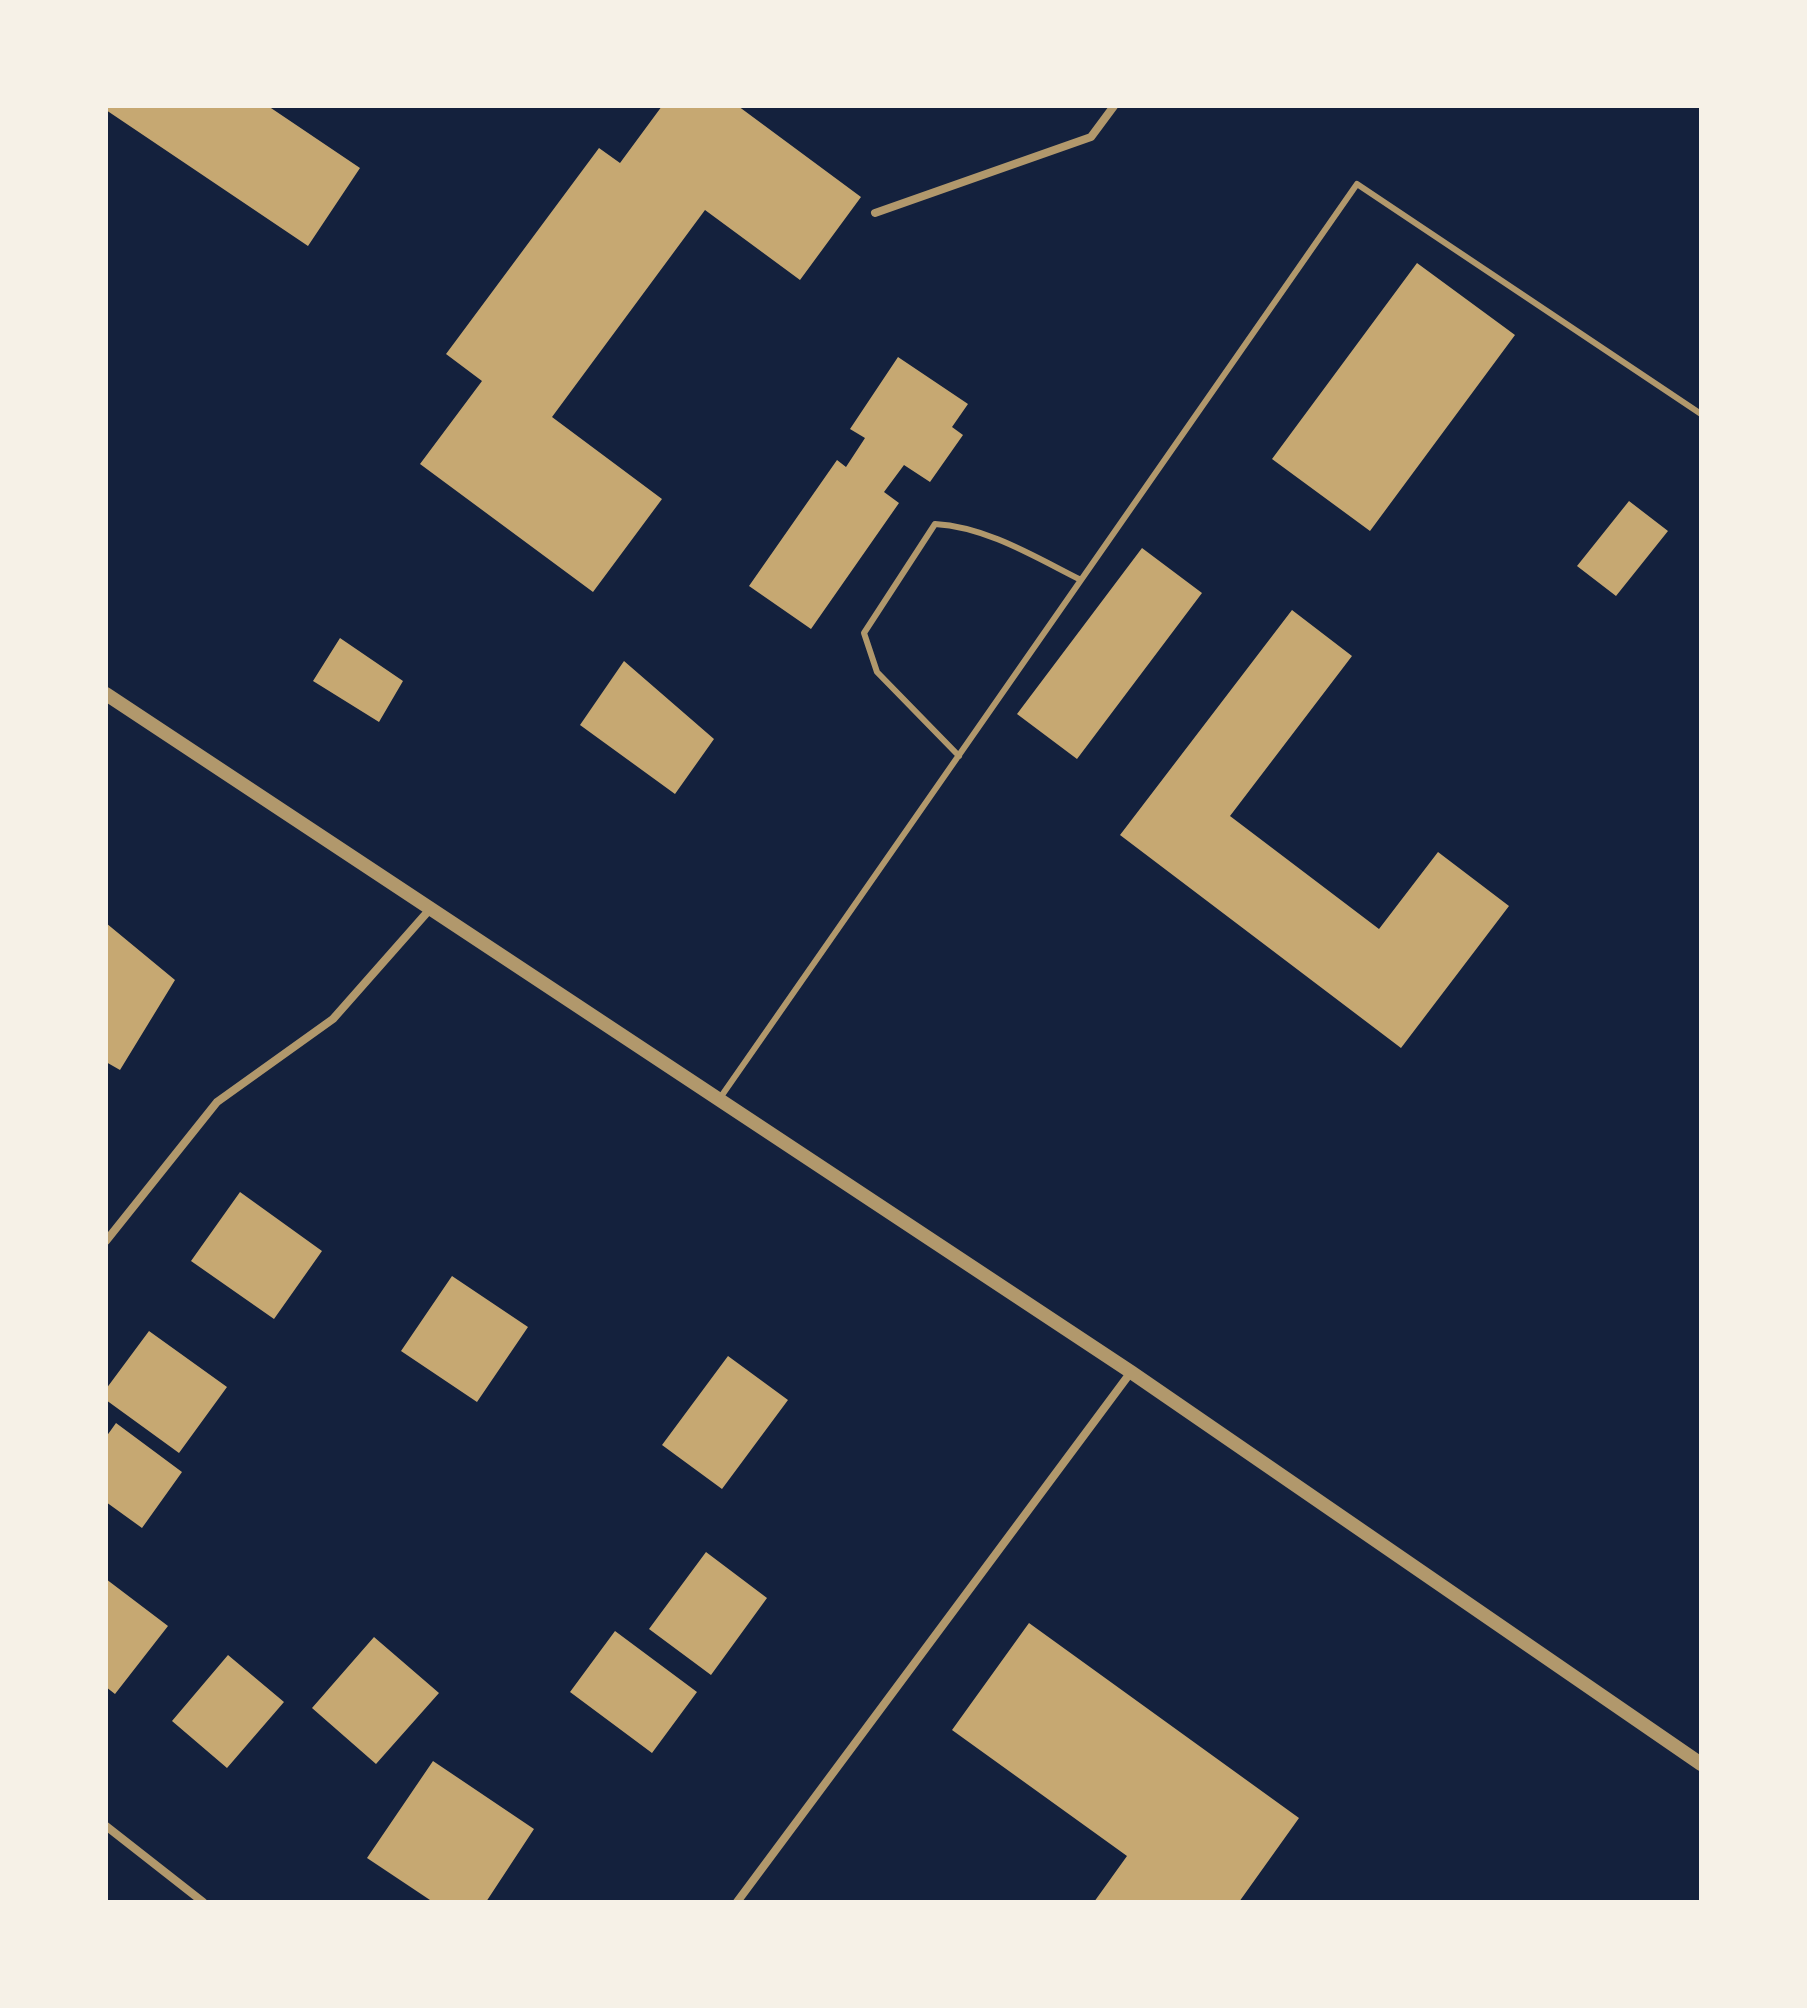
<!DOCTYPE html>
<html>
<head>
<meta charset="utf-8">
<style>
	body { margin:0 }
	#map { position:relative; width:1807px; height:2008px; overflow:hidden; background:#14213d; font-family:"Work Sans",sans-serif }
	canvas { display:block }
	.frame { position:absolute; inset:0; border:108px solid #f6f1e7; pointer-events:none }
</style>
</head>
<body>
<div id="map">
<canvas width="1807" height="2008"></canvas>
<div class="frame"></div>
</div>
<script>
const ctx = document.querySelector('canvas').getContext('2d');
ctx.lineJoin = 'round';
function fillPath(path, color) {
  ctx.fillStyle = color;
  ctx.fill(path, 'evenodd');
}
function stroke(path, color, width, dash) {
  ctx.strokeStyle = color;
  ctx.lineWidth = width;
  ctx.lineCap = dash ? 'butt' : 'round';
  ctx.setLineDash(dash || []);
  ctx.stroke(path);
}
const building = new Path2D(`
	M106,106h162l92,62 -52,78 -202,-136z
	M662,106h76l123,91 -61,83 -95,-70 -153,207 110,82 -69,93 -173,-128 62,-83 -36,-27 153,-206 21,15z
	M1417,263l98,72 -145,196 -98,-72z
	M898,357l70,47 -16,23 11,8 -33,47 -26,-17 -20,27 15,11 -88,126 -62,-43 88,-126 9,7 19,-29 -15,-9z
	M1629,501l39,30 -52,65 -39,-30z
	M1142,548l60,45 -125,166 -60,-45z
	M1292,610l60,46 -122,160 149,113 59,-77 71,54 -108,142 -281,-213z
	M340,638l63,43 -24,41 -66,-41z
	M624,661l90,78 -39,55 -95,-69z
	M106,923l69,57 -55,90 -14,-8z
	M240,1192l82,59 -48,68 -83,-58z
	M452,1276l76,51 -51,75 -76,-51z
	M149,1331l78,56 -48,66 -73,-53v-11z
	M728,1356l60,44 -66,89 -60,-44z
	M116,1423l66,49 -40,56 -36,-26v-65z
	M706,1552l61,46 -56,77 -62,-46z
	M106,1579l62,47 -53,68 -9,-7z
	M1029,1623l270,195 -60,84h-145l33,-46 -175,-126z
	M615,1631l82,61 -45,61 -82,-61z
	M374,1637l65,56 -63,71 -64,-56z
	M228,1655l56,47 -57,66 -55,-47z
	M433,1761l101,68 -48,73h-53l-66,-44z`);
const service = new Path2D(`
	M959,756l-82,-84 -13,-39 71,-109c52,3 100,33 146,56
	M720,1098l637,-914 344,230`);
const minor = new Path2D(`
	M875,213l216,-76 23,-31
	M106,1241l111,-139 116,-83 98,-111
	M106,1826l97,76
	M737,1902l394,-530`);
const tertiary = new Path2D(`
	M106,694l1025,678 570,392`);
fillPath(building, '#c6a872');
stroke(service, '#b1986c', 6);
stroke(minor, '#b1986c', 8);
stroke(tertiary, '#b1986c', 14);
</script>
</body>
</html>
